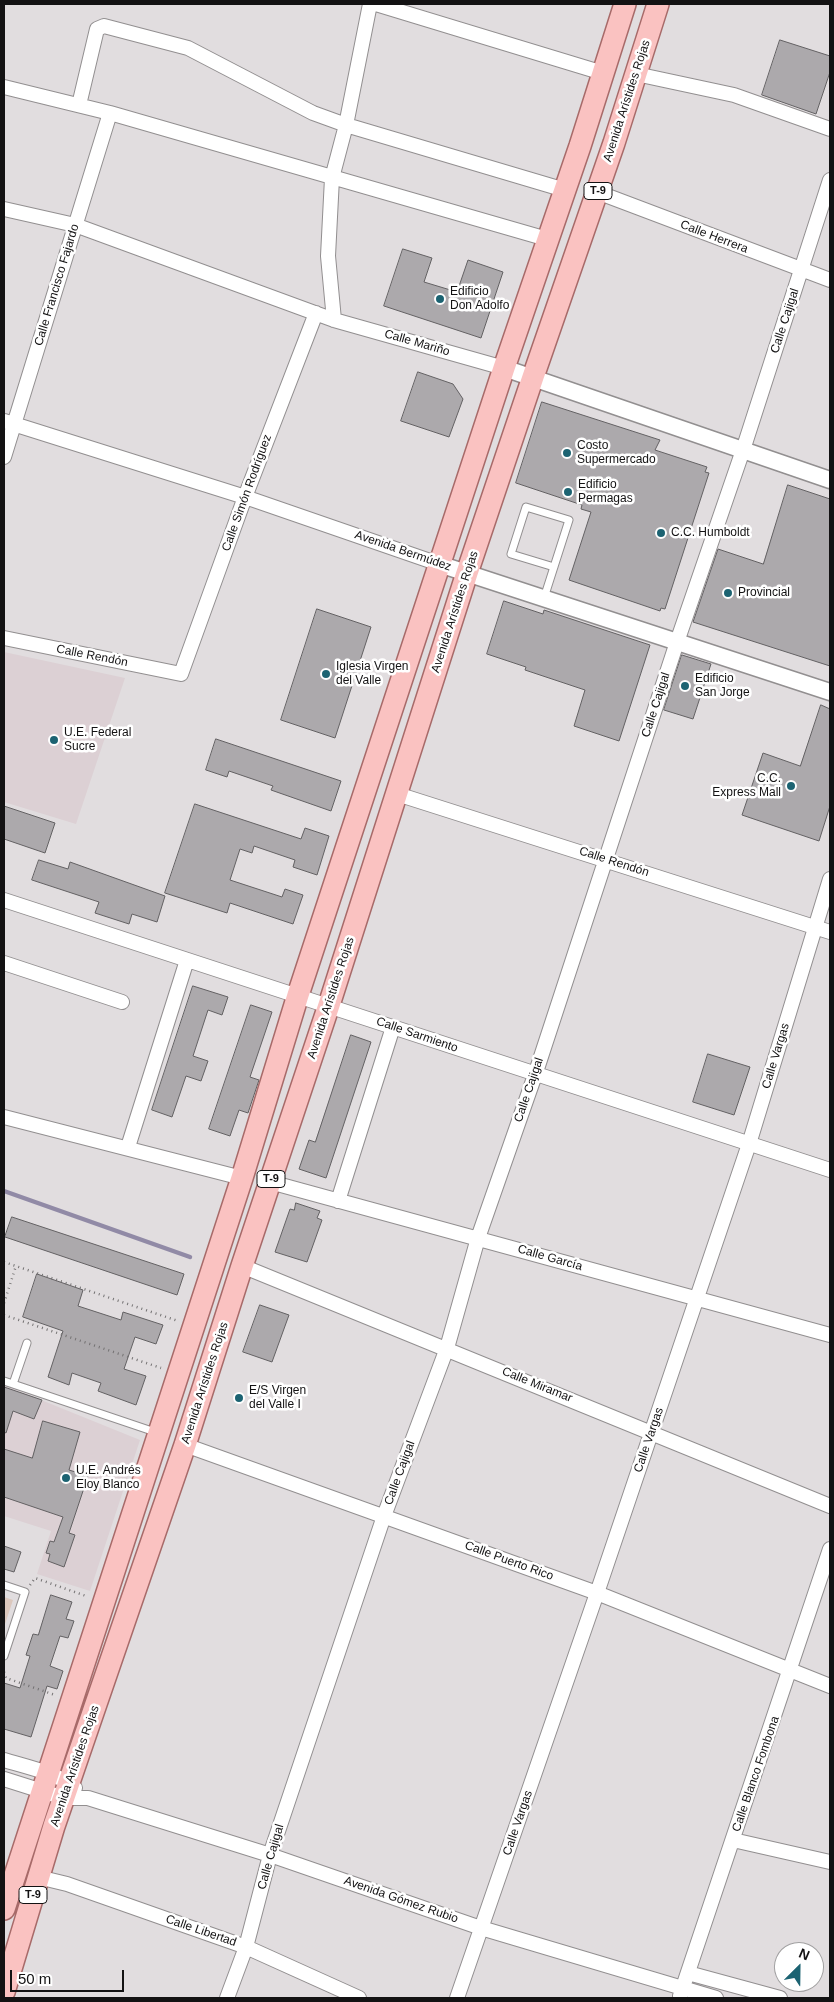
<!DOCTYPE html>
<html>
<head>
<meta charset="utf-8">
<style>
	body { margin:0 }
	#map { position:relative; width:834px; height:2002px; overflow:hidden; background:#e1dddf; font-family:Arial,sans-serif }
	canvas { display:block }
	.frame { position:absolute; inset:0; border:5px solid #131213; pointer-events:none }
	.north { position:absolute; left:774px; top:1942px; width:50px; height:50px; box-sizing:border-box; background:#fff; border:1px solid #a1a0a1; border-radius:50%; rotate:23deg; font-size:14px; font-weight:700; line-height:20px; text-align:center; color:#131213 }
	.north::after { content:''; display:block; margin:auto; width:18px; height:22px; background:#1c6372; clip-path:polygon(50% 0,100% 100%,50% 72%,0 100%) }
	.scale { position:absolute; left:10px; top:1970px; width:114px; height:22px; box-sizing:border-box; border:2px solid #131213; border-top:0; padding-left:6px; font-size:15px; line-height:18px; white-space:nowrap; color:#131213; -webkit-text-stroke:4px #fff; paint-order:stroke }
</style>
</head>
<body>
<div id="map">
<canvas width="834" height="2002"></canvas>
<div class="frame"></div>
<div class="north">N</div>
<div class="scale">50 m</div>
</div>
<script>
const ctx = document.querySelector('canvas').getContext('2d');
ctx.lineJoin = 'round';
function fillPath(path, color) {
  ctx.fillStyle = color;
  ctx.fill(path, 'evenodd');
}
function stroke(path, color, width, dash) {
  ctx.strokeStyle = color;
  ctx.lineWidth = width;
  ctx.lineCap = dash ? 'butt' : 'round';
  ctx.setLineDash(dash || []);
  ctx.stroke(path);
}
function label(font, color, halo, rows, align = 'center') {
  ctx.font = font + ' Arial,sans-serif';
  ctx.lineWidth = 5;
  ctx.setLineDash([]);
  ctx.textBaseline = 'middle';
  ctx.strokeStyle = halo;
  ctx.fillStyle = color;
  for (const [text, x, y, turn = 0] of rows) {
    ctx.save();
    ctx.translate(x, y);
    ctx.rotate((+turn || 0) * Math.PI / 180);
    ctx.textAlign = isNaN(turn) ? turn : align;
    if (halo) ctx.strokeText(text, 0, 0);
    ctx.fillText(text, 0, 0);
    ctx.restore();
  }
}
const built = new Path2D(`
	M4,652l121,26 -49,146 -72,-22z
	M4,1385l136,55 -50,151 -53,-17 14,-43 -47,-15z`);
const green = new Path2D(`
	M4,1597l9,3 -9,27z`);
const stream = new Path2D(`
	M4,1191l186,66`);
const building = new Path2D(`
	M780,40l50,16v16l-14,42 -54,-19z
	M403,249l29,9 -8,24 33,10 11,-32 35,12 -22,66 -97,-32z
	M418,372l35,12 10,15 -14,38 -48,-16z
	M542,402l118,38 -5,10 52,17 -2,5 4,1 -44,136 -4,-1 -1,3 -91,-31 22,-68 -10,-3 1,-4 -66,-22z
	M788,485l42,14v167l-137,-44 25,-73 45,15z
	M504,601l39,13 1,-4 106,35 -31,96 -45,-15 11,-36 -60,-20 1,-3 -39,-13z
	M317,609l54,18 -36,111 -54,-18z
	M682,655l29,9 -18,55 -29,-9z
	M821,705l9,4v97l-11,35 -77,-26 21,-62 37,13z
	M216,739l125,42 -10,30 -60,-21 2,-4 -44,-15 -2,6 -21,-7z
	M195,804l106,35 4,-11 24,8 -12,39 -24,-8 2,-7 -41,-14 -2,7 -12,-4 -10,31 52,17 3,-8 18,6 -10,29 -63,-21 -3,10 -62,-20z
	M4,806l51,17 -10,30 -41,-14z
	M39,860l29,9 2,-7 95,34 -8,26 -25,-8 -3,10 -34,-11 4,-11 -67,-22z
	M193,986l35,11 -6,18 -14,-5 -15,46 15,5 -7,20 -15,-5 -14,41 -20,-7z
	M251,1005l21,7 -22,65 9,3 -11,33 -9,-3 -9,26 -21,-7z
	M351,1035l20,7 -45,136 -27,-9 10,-29 6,2z
	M708,1054l42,13 -16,48 -41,-13z
	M296,1203l24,8 -3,7 5,2 -15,42 -32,-10 15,-43 4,1z
	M12,1217l172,57 -7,21 -172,-58z
	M37,1274l46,16 -5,16 43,14 2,-8 40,13 -7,19 -21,-7 -11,32 22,7 -10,29 -38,-14 3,-8 -29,-10 -3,12 -21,-8 15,-46 -40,-14z
	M260,1305l29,10 -17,47 -29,-10z
	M4,1387l38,13 -8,19 -21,-8 -7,22 -2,-1z
	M43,1421l37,11 -11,38 19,6 -19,57 6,2 -11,32 -16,-6 2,-7 -4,-1 4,-12 4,1 9,-25 -59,-20v-48l28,9z
	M4,1546l17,6 -7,20 -10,-3z
	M51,1595l21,7 -6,17 8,2 -6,17 -8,-2 -10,30 13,5 -6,18 -10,-3 -16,51 -27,-8v-46l16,5 10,-32 -4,-1 7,-21 5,1z`);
const path = new Path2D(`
	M4,1262l174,59
	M4,1303l12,-37
	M4,1315l157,53
	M30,1585l5,-7 51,18
	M4,1672l2,6 49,17`);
const service = new Path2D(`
	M544,598l25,-78 -43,-13 -15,47 43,13
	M4,1381l154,52
	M13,1384l14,-41
	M4,1585l21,7 -21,64`);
const minor = new Path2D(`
	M376,4l227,69
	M636,74l98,21 96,34
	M4,87l106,26 437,126
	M79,105l18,-76 7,-3 84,22 125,65 33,12 219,65
	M597,192l233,88
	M4,209l71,16 259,95 170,48
	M334,320l-6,-64 4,-78 14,-53 24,-121
	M4,421l241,76 194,67
	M4,457l106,-344
	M4,638l177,36 64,-177 71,-184
	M397,794l433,138
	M4,900l826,270
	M4,963l118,39
	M4,1117l238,61
	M128,1147l59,-187
	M270,1182l560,153
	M338,1201l55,-174
	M242,1266l588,240
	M185,1445l412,148 233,93
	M4,1760c23,7 53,13 71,28
	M4,1779l60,19h24l182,57 211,73 235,70
	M733,1840l97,22
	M38,1877l29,7 179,63 113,51
	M688,1973l92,25
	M680,1996l150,-447
	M227,1998l19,-51 24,-92 114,-339 63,-168 31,-110 57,-163 142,-433 66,-192 87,-270
	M457,1998l140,-405 152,-449 81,-265`);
const tertiary = new Path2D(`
	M504,368l326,112
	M439,564l391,128`);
const primary = new Path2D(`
	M4,1909l238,-731 56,-183 206,-627 76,-222 45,-142
	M4,1992l50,-166 131,-381 57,-179 87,-261 138,-432 66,-196 81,-234 44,-139`);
const markers = [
	[440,299,5,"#1c6372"],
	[567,453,5,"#1c6372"],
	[568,492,5,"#1c6372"],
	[661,533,5,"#1c6372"],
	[728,593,5,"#1c6372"],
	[326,674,5,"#1c6372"],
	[685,686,5,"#1c6372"],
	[54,740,5,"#1c6372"],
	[791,786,5,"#1c6372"],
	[239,1398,5,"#1c6372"],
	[66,1478,5,"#1c6372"]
];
const shields = [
	[598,191,28],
	[271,1179,28],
	[33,1895,28]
];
const shieldNames = [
	["T-9",598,191],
	["T-9",271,1179],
	["T-9",33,1895]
];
const streetNames = [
	["Avenida Arístides Rojas",627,101,-72],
	["Calle Herrera",714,237,21],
	["Calle Francisco Fajardo",57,285,-73],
	["Calle Cajigal",785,321,-72],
	["Calle Mariño",417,343,16],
	["Calle Simón Rodríguez",247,493,-70],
	["Avenida Bermúdez",403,551,19],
	["Avenida Arístides Rojas",455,612,-72],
	["Calle Rendón",92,656,11],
	["Calle Cajigal",656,705,-72],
	["Calle Rendón",614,862,18],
	["Avenida Arístides Rojas",331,998,-72],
	["Calle Sarmiento",417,1035,19],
	["Calle Vargas",776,1056,-73],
	["Calle Cajigal",529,1090,-71],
	["Calle García",550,1258,16],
	["Avenida Arístides Rojas",205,1383,-72],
	["Calle Miramar",537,1385,22],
	["Calle Vargas",649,1440,-71],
	["Calle Cajigal",400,1473,-70],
	["Calle Puerto Rico",509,1561,20],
	["Avenida Arístides Rojas",75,1766,-71],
	["Calle Blanco Fombona",756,1774,-71],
	["Calle Vargas",518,1823,-71],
	["Calle Cajigal",271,1857,-74],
	["Avenida Gómez Rubio",401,1900,19],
	["Calle Libertad",201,1931,19]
];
const poiNames = [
	["Edificio",450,292],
	["Don Adolfo",450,306],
	["Costo",577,446],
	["Supermercado",577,460],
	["Edificio",578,485],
	["Permagas",578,499],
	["C.C. Humboldt",671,533],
	["Provincial",738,593],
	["Iglesia Virgen",336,667],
	["del Valle",336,681],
	["Edificio",695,679],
	["San Jorge",695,693],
	["U.E. Federal",64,733],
	["Sucre",64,747],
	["C.C.",781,779,"right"],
	["Express Mall",781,793,"right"],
	["E/S Virgen",249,1391],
	["del Valle I",249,1405],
	["U.E. Andrés",76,1471],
	["Eloy Blanco",76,1485]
];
fillPath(built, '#dcd0d4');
fillPath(green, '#dcc8bd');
stroke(stream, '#918aa6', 4.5);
fillPath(building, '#aca9ac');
stroke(building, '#636163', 1);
stroke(service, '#928f90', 9);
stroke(minor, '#928f90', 16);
stroke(tertiary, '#928f90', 19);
stroke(primary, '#a76a69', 24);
stroke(path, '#737172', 2.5, [1, 4]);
stroke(service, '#fff', 7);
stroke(minor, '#fff', 14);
stroke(tertiary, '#fff', 16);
stroke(primary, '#fac2c1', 21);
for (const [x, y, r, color] of markers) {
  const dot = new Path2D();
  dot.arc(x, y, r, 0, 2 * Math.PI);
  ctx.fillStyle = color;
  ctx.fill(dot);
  stroke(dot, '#fff', 2);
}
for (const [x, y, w] of shields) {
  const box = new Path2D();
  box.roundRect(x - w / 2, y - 8.5, w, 17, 4);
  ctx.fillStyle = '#fff';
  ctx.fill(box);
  stroke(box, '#131213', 1);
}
label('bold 11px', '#131213', null, shieldNames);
label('12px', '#131213', '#fff', streetNames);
label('12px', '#131213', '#fff', poiNames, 'left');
</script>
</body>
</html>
